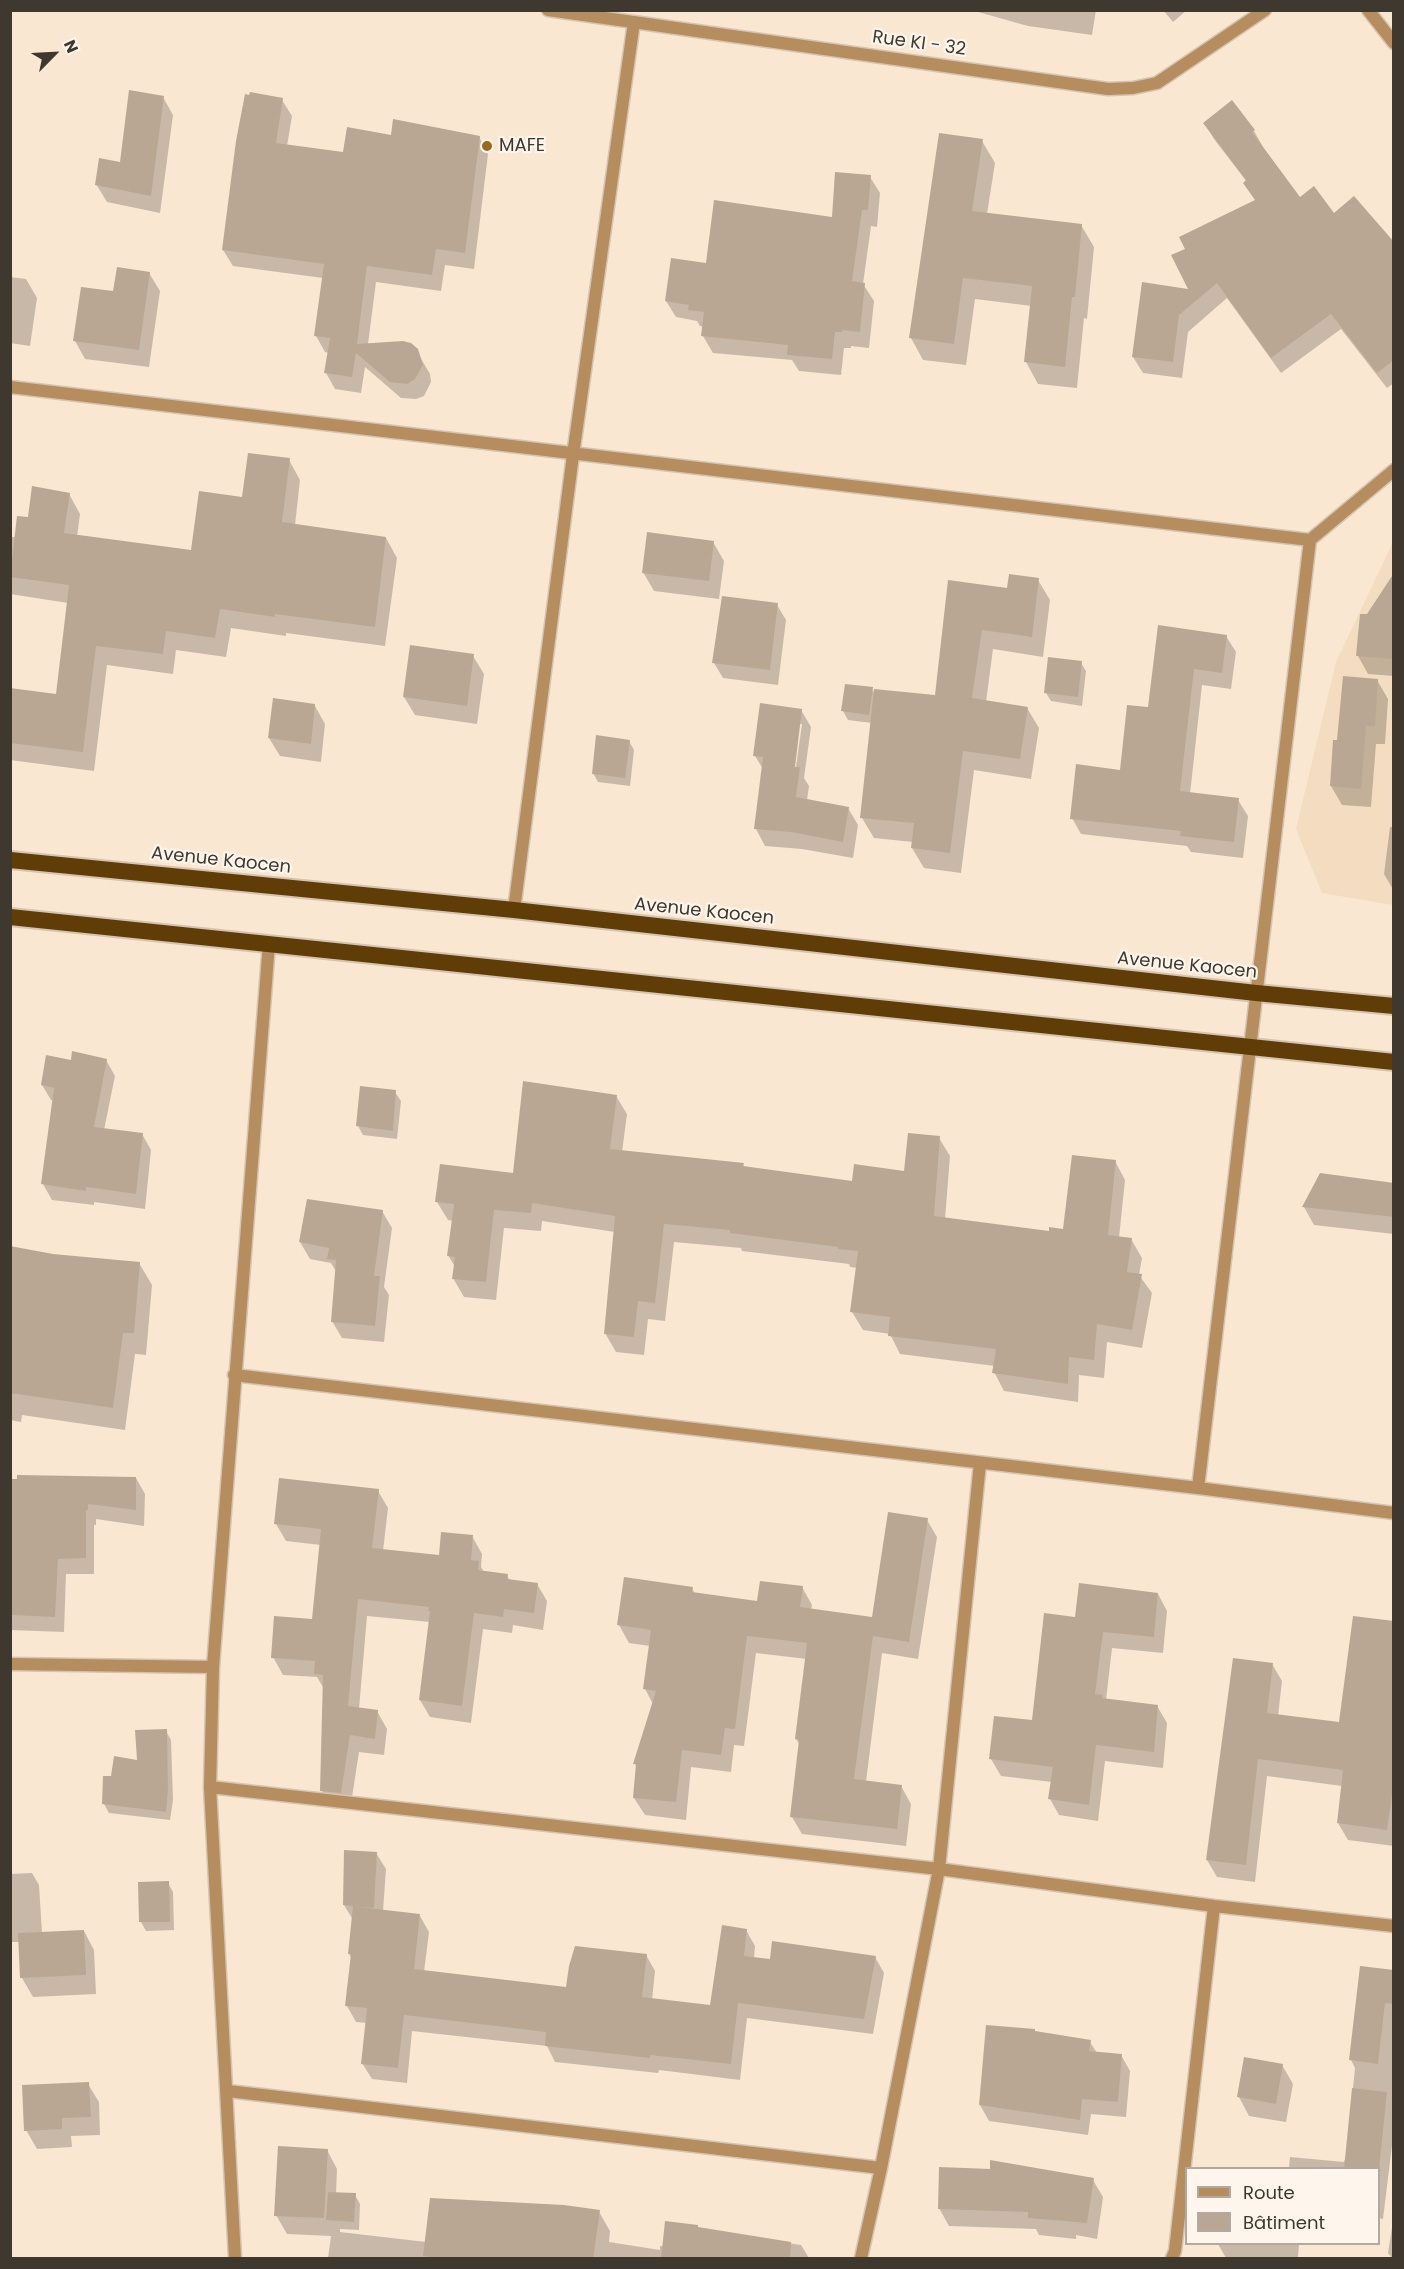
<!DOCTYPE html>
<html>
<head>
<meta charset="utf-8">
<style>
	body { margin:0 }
	#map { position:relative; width:1404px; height:2269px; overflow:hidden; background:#fae7d1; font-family:Poppins,sans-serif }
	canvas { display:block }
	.frame { position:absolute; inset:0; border:12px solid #3f382f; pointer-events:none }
	.legend { position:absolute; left:1185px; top:2167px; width:195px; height:78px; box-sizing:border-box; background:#fef6ed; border:2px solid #b2aaa1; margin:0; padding:8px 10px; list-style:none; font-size:18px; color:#3f382f }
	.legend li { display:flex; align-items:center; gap:12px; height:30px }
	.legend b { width:30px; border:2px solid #b2aaa1 }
	.north { position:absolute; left:24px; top:24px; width:60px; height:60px; -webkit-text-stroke:4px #fef6ed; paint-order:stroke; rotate:66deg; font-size:16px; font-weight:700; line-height:24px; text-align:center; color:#3f382f }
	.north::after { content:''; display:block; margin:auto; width:21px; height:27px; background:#3f382f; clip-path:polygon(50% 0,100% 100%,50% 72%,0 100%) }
</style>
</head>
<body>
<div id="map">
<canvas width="1404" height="2269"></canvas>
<div class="frame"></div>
<ul class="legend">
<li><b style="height:8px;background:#b58d5e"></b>Route</li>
<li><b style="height:16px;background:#b9a793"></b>Bâtiment</li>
</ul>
<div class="north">N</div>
</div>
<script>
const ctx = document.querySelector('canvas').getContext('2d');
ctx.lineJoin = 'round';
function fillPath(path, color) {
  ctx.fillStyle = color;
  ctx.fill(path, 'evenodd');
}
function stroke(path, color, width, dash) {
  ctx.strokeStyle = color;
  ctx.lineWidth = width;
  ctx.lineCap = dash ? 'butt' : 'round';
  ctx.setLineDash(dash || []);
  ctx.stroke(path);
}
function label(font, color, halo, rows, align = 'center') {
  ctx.font = font + ' Poppins,sans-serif';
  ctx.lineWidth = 4.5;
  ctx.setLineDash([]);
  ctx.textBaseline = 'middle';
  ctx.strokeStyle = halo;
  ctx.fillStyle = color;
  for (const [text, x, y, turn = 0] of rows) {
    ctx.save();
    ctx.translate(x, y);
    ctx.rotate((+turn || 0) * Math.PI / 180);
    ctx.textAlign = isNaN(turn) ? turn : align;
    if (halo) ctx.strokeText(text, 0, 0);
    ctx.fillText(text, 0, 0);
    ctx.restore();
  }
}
const built = new Path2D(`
	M1393,542v363l-71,-12 -26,-64 40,-167z`);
const shadow = new Path2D(`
	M971,10h125l-4,25 -64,-9z
	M1163,10h24l-14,12z
	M163,97l10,18 -13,98 -53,-11 -11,-18 25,-21z
	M282,100l10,16 -5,30 57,7 48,-16h87l9,17 -14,115 -29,-4 -4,26 -65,-9 -8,62 52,13 10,17 1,8 -7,14 -8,3 -15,-1 -36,-31 -4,26 -26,-4 -9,-16 3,-20 -4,-1 -9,-16 7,-58 -90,-12 -10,-16z
	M1205,123l49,8 9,16 -2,1 38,51 95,49v135l-7,5 -46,-59 -60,44 -54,-75 -39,34 -6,46 -39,-5 -10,-16 57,-66 -3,-42 69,-48 -11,-18 2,-1 -33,-43z
	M982,141l13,22 -8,51 94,11 13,22 -7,72 -3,-1 -7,70 -39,-4 -12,-22 6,-56 -57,-7 -9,66 -43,-5 -12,-22z
	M870,177l10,16 -3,34 -6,-1 -8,58 11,17 -5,47 -18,-2v2h-7l-3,27 -42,-4 -7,-11 -79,-7 -10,-17 1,-9 -4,-1 -3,-5 -21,-4 -10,-16 42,-36 126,-46z
	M149,273l11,18 -11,76 -64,-8 -10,-18 39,-48z
	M10,277l16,2 11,19 -7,48 -20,-3z
	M289,460l11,20 -5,45 91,13 11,20 -12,88 -99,-13v3l-55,-8 -5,29 -50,-7 -3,24 -66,-9 -13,106 -84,-11v-70l47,6 11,-93 -58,-9v-57h6l13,-18 40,-25 11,20 -3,23 116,15 51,-53z
	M713,542l11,19 -5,38 -65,-8 -11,-19z
	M1394,575v101l-26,-2 -10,-18 10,-40z
	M1038,580l12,20 -7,57 -50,-8 -7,53 41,6 12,20 -8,51 -57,-9 -13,103 -37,-5 -12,-20 1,-6 -39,-4 -12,-20 10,-95 -24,-3 -5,-9 29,-22 3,5 62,3 71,-107z
	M777,605l9,15 -8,65 -55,-7 -9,-15z
	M1226,636l10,16 -5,37 -29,-4 -12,109 48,6 10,16 -5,42 -52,-6 -4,-6 -106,-12 -9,-16 49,-46 28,-63z
	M473,656l11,18 -7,50 -62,-9 -11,-18z
	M1081,663l5,8 -4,35 -31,-5 -5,-8z
	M1377,680l11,19 -3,45h-9l-5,63 -29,-2 -11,-19 8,-44z
	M315,706l10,18 -4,38 -41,-6 -11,-18z
	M801,710l10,17 -7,51 5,8 -2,14 41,8 10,17 -5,33 -51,-9 -37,-3 -9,-17 7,-60 -8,-13zM799,724h3l-7,50h-3z
	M629,741l5,9 -4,36 -32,-4 -5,-9z
	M1390,827h4v64l-10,-17z
	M106,1060l9,16 -11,54 38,4 9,16 -6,59 -51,-7v3l-42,-5 -9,-16 11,-83 -3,-1 -9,-15 30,-24z
	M395,1092l6,9 -4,38 -34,-4 -5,-9z
	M616,1096l11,18 -5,38 121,12 2,4 108,15 53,-11 33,-34 11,18 -5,63 105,14 14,-2 51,-70 10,19 -6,58 12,1 11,19 -3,17 13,18 -10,55 -35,-6 -3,36 -25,-3 -1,27 -74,-11 -10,-19 1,-6 -95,-12 -10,-20 -27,-4 -11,-18 5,-44 -7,-1 -1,-3 -107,-13 -1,-3 -67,-6 -9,79 -17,-2 -4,36 -28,-3 -11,-19 10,-101 -73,-11 -1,10 -37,-3 -8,72 -32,-3 -11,-19 2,-11 -7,-12 5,-34 -5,-1 -11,-18 78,-27z
	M1394,1185v49l-80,-9 -10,-18z
	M382,1211l10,17 -8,59 5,8 -5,47 -42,-4 -10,-17 5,-48 -6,-10 -21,-4 -10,-17z
	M53,1255l86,8 13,22 -6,70 -11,-1 -10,76 -103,-15 -1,7 -11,-2v-161z
	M136,1478l9,16 -1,32 -48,-7v6h-2v49h-28l-2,58 -54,-2v-150z
	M378,1491l10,17 -5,43 57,5 32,-20 10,18 -1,13 3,5 23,3 3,6 27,3 10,17 -4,29 -30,-5 -1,8 -29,-4 -12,94 -41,-6 -10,-17 10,-78 -63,-6 -8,93 18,2 10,18 -3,26 -25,-3 -9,58 -18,-2 -10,-17 2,-102 -7,-12 -34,-2 -10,-18 41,-36 7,-76 -35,-4 -10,-17z
	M927,1520l10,17 -19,122 -36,-6 -16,129 35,4 10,18 -5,42 -104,-12 -10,-17 8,-72 -4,-6 11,-80 -51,-6 -12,93 -10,-1 -3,27 -40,-5 -5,53 -41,-5 -11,-17 3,-30 -2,-4 18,-60 -8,-15 5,-43 -21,-3 -10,-18 73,-37 3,6 64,9 43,-16 10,18 -1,5 63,8z
	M1158,1594l9,17 -4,42 -51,-5 -6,52 51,6 10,17 -4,45 -58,-7 -7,60 -39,-6 -9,-16 2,-17 -51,-6 -10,-17 42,-37 44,-103z
	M1394,1623v223l-46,-6 -10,-17 4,-37 -75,-10 -12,106 -38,-5 -10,-17 65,-196 10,17 -4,35 62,8z
	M166,1731l5,9 2,60 -3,20 -61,-7 -5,-9 8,-27 26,-15z
	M376,1853l10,16 -3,42 37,5 9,16 -5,40 144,17 78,-34 9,16 -3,29 59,7 35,-77 9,16 -1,13 17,2 104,-4 9,16 -11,61 -126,-16 -7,62 -81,-10 -1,3 -103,-11 -8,-16 -135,-15 -5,52 -35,-4 -10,-16 5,-40 -11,-1 -9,-16 5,-47 -3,-5 4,-34 -9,-15z
	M32,1873l7,12 3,48 42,-2 10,19 2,44 -63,3 -11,-19 -2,-36h-10v-68z
	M168,1883l5,9 1,38 -28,1 -5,-9z
	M1394,1971v158l-11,90 -5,-1v-50h-89l1,-11 54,5 2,-6 9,-88 -4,-8z
	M1035,2033l55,9 7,11 24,2 9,16 -4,46 -35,-3 -3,21 -99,-14 -9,-16z
	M1282,2065l11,19 -7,38 -37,-6 -10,-19z
	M88,2084l11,18 1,33 -29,1 1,11 -35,2 -11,-19z
	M327,2150l10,19 -1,25 19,1 5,9 -1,26 -19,-1v3l86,10 173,-30 11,19 -1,11 51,8v-4h4l34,-17 103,16 8,13h-481l3,-22 -44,-2 -11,-19z
	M1093,2180l10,17 -6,42 -21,-4v4l-37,-4 -3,-6 -87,-3 -10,-18z
	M1393,2221l1,37h-2l-4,-5z
	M1218,2244h81l-1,13 10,1h-82z`);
const building = new Path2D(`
	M129,90l35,6 -13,100 -56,-11 4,-27 21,4z
	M250,92l33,6 -7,45 67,9 4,-25 44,8 2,-16 87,17 -15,117 -29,-4 -4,26 -65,-9 -10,78 46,-3 8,2 7,6 5,16 -8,14 -8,5 -17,-2 -34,-29 -4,24 -28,-4 6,-35 -16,-2 10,-72 -102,-14 14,-109 9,-47 4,1z
	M1232,100l23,30 -3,2 48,65 14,-11 20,27 20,-17 40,46v118l-17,13 -46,-59 -60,44 -54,-75 -38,32 -6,47 -41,-5 10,-75 46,7 -17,-34 14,-6 -6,-12 76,-37 -12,-17 3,-3 -43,-57z
	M939,133l44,6 -11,72 110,13 -7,73h-3l-7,70 -41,-5 8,-76 -69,-8 -9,66 -45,-6z
	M835,172l36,3 -3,35h-6l-10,71 13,2 -5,49 -18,-2v2h-7l-3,27 -45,-4 1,-10 -87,-9 3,-24 -16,-2 1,-5 -24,-4 6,-43 35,5 8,-63 118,17z
	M117,267l33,5 -11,78 -66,-9 8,-54 32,4z
	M248,453l42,5 -8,64 104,15 -11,90 -100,-13v3l-55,-8 -5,29 -49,-7 -3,23 -67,-8 -13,106 -73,-9v-55l46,6 13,-109 -59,-8 7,-61 11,1 4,-31 38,7 -6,40 127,17 8,-59 43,6z
	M647,532l67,9 -5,40 -67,-8z
	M1394,573v86l-38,-3 4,-42h7z
	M1009,574l30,4 -7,59 -50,-7 -10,68 56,9 -8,52 -57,-8 -13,102 -39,-5 3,-25 -54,-5 14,-129 61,6 13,-115 59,8z
	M722,596l56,7 -8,67 -58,-7z
	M1158,625l69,10 -5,38 -28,-4 -14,122 59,7 -5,44 -54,-6 1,-5 -111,-12 6,-55 44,6 7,-65 21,2z
	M410,645l64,9 -7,52 -64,-9z
	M1048,657l34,4 -4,36 -34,-4z
	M1343,676l35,3 -3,47h-9l-5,63 -31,-3 3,-46h4z
	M845,684l28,3 -4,28 -28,-4z
	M273,698l42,6 -4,40 -43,-6z
	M760,703l42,6 -7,58h5l-4,30 53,10 -6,35 -52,-10 -37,-3 9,-72 -10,-1z
	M596,735l34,5 -5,38 -33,-4z
	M72,1051l35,8 -13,68 49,6 -7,61 -50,-7v4l-45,-7 13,-96 -13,-3 5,-30 25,5z
	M523,1081l94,14 -7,54 134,14 -1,3 109,15 2,-17 50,7 4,-38 32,3 -6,80 115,15v-4l14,2 9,-74 44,5 -8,75 24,3 -5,34 15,2 -10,56 -35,-6 -3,36 -25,-3 -1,27 -76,-11 4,-24 -108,-13 2,-19 -40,-5 8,-61 -20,-2v-2l-108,-14v-3l-66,-6 -9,79 -17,-2 -4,36 -30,-3 11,-118 -83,-13 -1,10 -37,-3 -8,72 -34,-3 3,-22 -8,-1 7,-52 -19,-2 5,-38 73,9z
	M360,1086l36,4 -3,41 -37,-5z
	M1320,1173l74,10v34l-92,-10z
	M307,1199l76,11 -9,66h6l-5,50 -44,-4 5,-62 -9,-1 2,-11 -30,-6z
	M10,1246l43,8 87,8 -6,71h-11l-10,75 -103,-15z
	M17,1475l119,2v33l-48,-6v6h-2v48l-28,1 -3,58 -45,-2v-136h7z
	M279,1478l100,11 -7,59 67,7 2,-23 32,3 -2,25 8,1 -1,9 30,4 -1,5 31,4 -4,30 -30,-4 -1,8 -29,-4 -12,93 -43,-6 11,-89h-2l1,-4 -71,-8 -10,107 30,4 -3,29 -25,-4 -9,58 -21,-2 3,-116 -9,-1 1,-13 -44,-3 3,-42 38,3 9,-90 -47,-5z
	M888,1512l40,6 -19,124 -36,-6 -19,143 48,6 -5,44 -107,-12 9,-77 -4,-1 12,-96 -60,-7 -12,93 -10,-1 -4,27 -39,-5 -6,52 -43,-4 3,-34h-3l23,-73 -13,-2 8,-59 -34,-5 7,-48 69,10 -1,5 65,9 3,-20 43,5 -3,21 72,10z
	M1079,1583l79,10 -4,44 -51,-5 -8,62 8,1 -1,3 56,7 -4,47 -58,-7 -7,60 -41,-6 5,-32 -64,-8 5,-43 38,4 12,-107 31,4z
	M1353,1616l41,5v160l-7,49 -50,-7 6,-53 -85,-11 -12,106 -40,-5 27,-202 40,5 -6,50 72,9z
	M167,1729l1,61 -2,22 -64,-8 1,-28h8l3,-20 23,4 -2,-30z
	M344,1850l33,2 -3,56 -15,-1 61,7 -6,55 152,18 3,-21 6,-20 72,8 -5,43 68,8 12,-80 25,4 -3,27 26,3 2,-18 104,15 -12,63 -126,-16 -7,61 -81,-9v3l-105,-12 1,-14 -142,-17 -6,53 -37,-4 6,-56 -22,-2 6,-52h-3l5,-48 -10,-1z
	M169,1881l1,41h-31l-1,-40z
	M84,1930l2,45 -66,3 -2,-45z
	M1360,1966l34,4v34l-9,-1 -7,61 -29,-4z
	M986,2025l49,4v2l56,9 -2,11 33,3 -4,48 -36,-3 -2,21 -101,-15z
	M1244,2057l39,7 -7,40 -39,-7z
	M89,2082l2,35 -29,1v11l-38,2 -2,-46z
	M1352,2088l35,4 -8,77h-35z
	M278,2146l50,3 -4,69 -50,-2z
	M990,2160l104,18 -7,45 -59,-5v-6l-90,-3 1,-42 51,2z
	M328,2192l28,1 -2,29 -28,-2z
	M430,2198l134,7 36,5 -7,49h-150l-20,-3z
	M665,2221l33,4v2l93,15 -1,17h-129z`);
const minor = new Path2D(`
	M548,10l560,79 25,-1 24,-5 108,-73
	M1368,10l26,33
	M10,387l1300,153
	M1394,470l-84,70 -112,948 196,25
	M514,910l59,-455 61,-433
	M234,1375l964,113
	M10,1664l203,3
	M210,1787l729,82 275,37 180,20
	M228,2091l653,77
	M235,2258l-25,-471 3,-120 56,-724
	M861,2258l20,-90 58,-299 41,-406
	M1172,2258l3,-7 39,-345`);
const trunk = new Path2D(`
	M10,860l504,50 742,83 138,13
	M10,917l1384,145`);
const markers = [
	[487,146,6,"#9b681e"]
];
const streetNames = [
	["Rue KI - 32",919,44,8],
	["Avenue Kaocen",221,861,6],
	["Avenue Kaocen",704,912,6],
	["Avenue Kaocen",1187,966,6]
];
const poiNames = [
	["MAFE",499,146]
];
fillPath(built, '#f4dcc0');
fillPath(shadow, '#0003');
fillPath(building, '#b9a793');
stroke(minor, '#d5c4b1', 15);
stroke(trunk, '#d5c4b1', 20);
stroke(minor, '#b58d5e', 12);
stroke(trunk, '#603c06', 16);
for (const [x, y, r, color] of markers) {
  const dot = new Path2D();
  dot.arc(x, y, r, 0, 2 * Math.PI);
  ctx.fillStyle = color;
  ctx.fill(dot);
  stroke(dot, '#fef6ed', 2);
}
label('18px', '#3f382f', '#fef6ed', streetNames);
label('18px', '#3f382f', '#fef6ed', poiNames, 'left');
</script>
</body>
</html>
